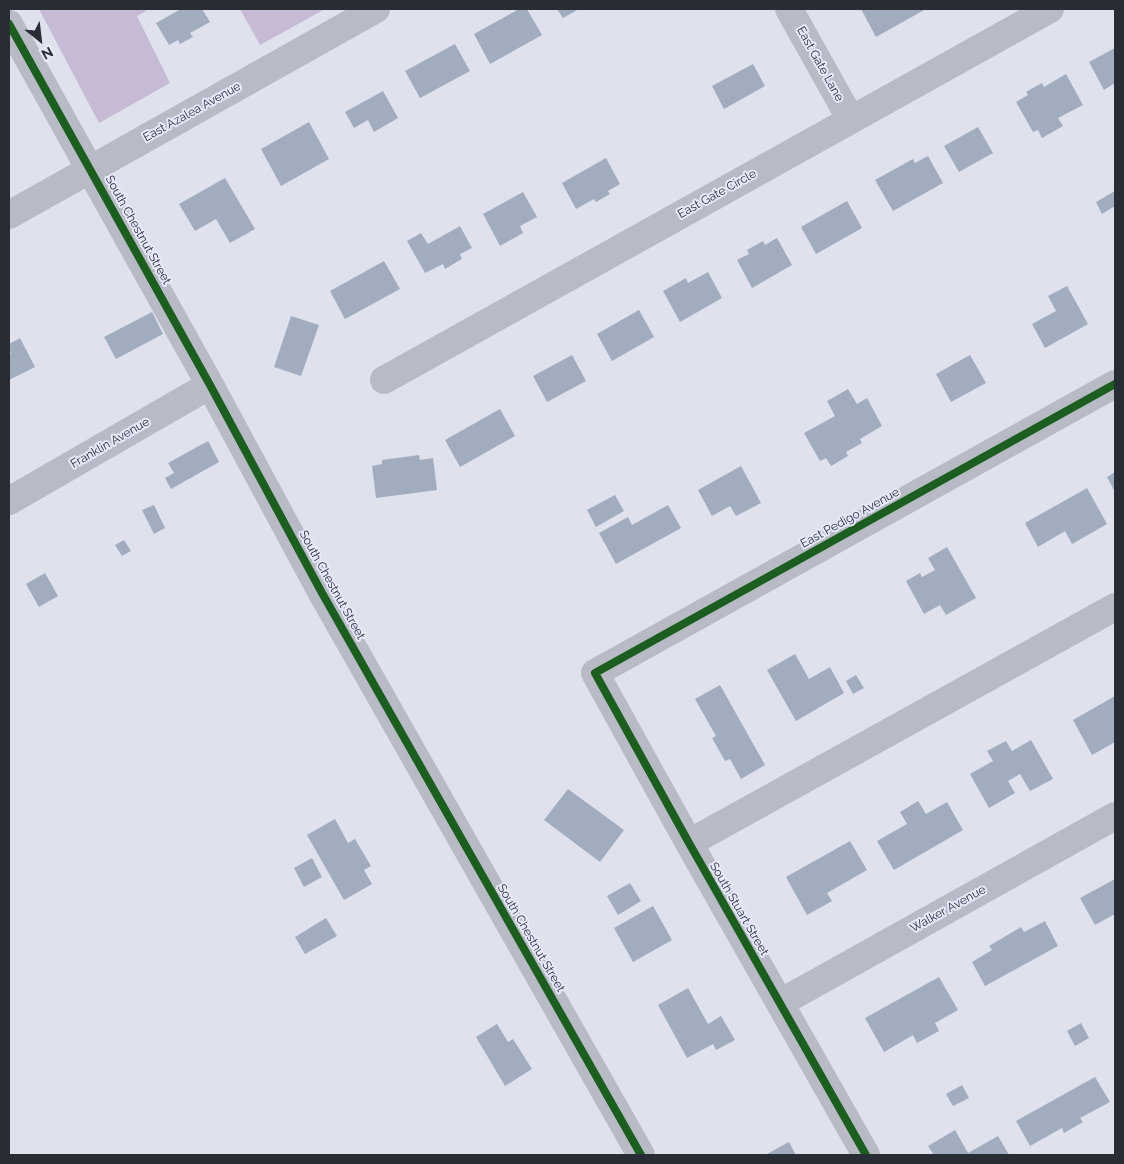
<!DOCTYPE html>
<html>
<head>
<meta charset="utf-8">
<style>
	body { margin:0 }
	#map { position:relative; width:1124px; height:1164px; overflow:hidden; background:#dfe1ec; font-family:Raleway,sans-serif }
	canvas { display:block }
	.frame { position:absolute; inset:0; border:10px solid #272c35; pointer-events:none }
	.north { position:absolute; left:15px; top:15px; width:50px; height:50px; -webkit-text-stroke:4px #e6e9f9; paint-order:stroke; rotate:151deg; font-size:14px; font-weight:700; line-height:20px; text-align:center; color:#272c35 }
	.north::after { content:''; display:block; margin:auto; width:18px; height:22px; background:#272c35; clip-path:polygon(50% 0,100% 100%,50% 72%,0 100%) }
</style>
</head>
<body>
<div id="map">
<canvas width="1124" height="1164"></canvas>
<div class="frame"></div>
<div class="north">N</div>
</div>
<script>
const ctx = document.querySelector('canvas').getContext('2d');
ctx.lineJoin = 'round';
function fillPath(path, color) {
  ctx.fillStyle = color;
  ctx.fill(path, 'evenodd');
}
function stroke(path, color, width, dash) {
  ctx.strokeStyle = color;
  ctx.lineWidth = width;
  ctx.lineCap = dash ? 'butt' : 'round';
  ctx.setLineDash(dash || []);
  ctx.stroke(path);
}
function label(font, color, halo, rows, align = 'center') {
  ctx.font = font + ' Raleway,sans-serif';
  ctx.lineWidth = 4;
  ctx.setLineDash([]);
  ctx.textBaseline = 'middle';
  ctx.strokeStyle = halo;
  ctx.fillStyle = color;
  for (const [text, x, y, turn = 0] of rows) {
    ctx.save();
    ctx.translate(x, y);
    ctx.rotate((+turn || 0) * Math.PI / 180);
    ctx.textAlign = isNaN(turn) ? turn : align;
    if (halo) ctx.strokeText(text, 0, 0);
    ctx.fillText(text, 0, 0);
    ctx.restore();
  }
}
const green = new Path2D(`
	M39,9h110l-12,7 33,67 -71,40z
	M240,9h85l-65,36z`);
const building = new Path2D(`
	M181,9h21l8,13 -20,11 3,4 -13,7 -2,-4 -9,5 -13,-22z
	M519,9h8l15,26 -52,29 -16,-30z
	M557,9h22l-16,9z
	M861,9h65l-50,28z
	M455,44l15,27 -50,27 -15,-27z
	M1115,48v35l-11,7 -15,-28z
	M753,64l12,22 -41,23 -12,-23z
	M1066,74l17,31 -25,13 5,8 -21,12 -4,-8 -5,2 -17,-30 12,-7 -2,-3 16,-9 2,4z
	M383,91l15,27 -24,14 -6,-12 -14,8 -9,-16z
	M309,122l20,37 -48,27 -20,-37z
	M978,127l15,26 -34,19 -15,-26z
	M928,156l15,27 -50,28 -18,-31 38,-21 2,4z
	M606,158l14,26 -12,7 2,3 -14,8 -2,-3 -18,10 -14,-26z
	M225,178l30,51 -25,14 -14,-24 -21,12 -16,-27z
	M1115,191v15l-13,8 -6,-12z
	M523,192l14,25 -17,9 3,7 -23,13 -17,-32z
	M847,201l15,27 -46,26 -15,-27z
	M460,226l12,22 -12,6 2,5 -17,10 -2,-5 -18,9 -18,-32 14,-8 7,11z
	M777,238l15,27 -40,23 -15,-28 12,-6 -2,-4 16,-9 2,4z
	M384,261l16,28 -55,30 -15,-28z
	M708,272l14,26 -42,24 -17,-31 23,-13 2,5z
	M1067,286l21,38 -43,24 -13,-24 24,-13 -8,-15z
	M639,310l15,27 -42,24 -15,-27z
	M152,312l11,22 -47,25 -12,-22z
	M291,316l28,9 -18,51 -27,-9z
	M20,338l15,29 -26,13v-26l2,-1 -2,-4v-5z
	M572,355l14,26 -39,21 -14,-26z
	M970,355l16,28 -35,19 -15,-28z
	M848,389l9,15 10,-6 15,28 -22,13 2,4 -16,9 2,4 -17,10 -5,-8 -6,3 -16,-28 31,-17 -8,-15z
	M500,409l15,27 -55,31 -15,-27z
	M208,441l11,21 -48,27 -6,-11 9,-5 -6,-10z
	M419,455l1,5 13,-2 4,32 -61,8 -4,-32 10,-2v-4z
	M741,466l20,37 -25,13 -6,-10 -18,10 -14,-26z
	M1115,472v20l-8,-15z
	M1087,488l20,36 -35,20 -7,-13 -27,16 -13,-24z
	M615,495l9,16 -28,16 -9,-17z
	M154,505l11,23 -11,6 -12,-24z
	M668,505l13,23 -65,36 -17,-31 29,-16 4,8z
	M124,540l7,11 -9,5 -7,-11z
	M947,547l29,51 -30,17 -6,-10 -16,9 -18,-33 14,-8 2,4 13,-7 -7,-12z
	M45,573l13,23 -19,11 -13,-23z
	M795,654l14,25 21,-12 14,26 -48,28 -29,-51z
	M856,675l8,13 -11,6 -7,-13z
	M720,685l45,80 -24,14 -11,-20 -5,2 -13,-23 4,-2 -21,-37z
	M1115,696v46l-23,13 -19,-35z
	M1031,740l22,39 -23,12 -10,-17 -12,7 7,12 -26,15 -19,-34 23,-13 -6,-10 19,-10 6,10z
	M568,789l56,41 -24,32 -56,-42z
	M918,801l8,13 21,-12 16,28 -69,40 -17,-29 30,-17 -7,-12z
	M335,819l13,24 7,-4 16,27 -7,4 8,14 -28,16 -37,-65z
	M850,841l17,29 -40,23 5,8 -25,14 -21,-38z
	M312,858l10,19 -18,10 -10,-19z
	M1115,879v35l-20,11 -15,-27z
	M630,883l11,18 -23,14 -11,-19z
	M653,906l19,34 -39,22 -19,-34z
	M326,918l11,18 -32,18 -10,-17z
	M1045,921l13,25 -73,40 -13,-24 20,-12 -3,-4 32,-19 3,5z
	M939,977l19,33 -23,13 4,8 -22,12 -4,-8 -29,17 -19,-34z
	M688,988l20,36 13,-8 14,24 -19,10 -3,-6 -26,14 -29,-53z
	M1081,1023l8,15 -14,8 -8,-15z
	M497,1024l11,18 5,-3 19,30 -27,17 -29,-49z
	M1095,1077l15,25 -30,16 3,4 -19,11 -2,-5 -32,18 -14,-25z
	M962,1085l7,13 -16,8 -7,-12z
	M955,1130l13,23 30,-17 11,19h-75l-6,-9z
	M789,1142l7,13h-31z`);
const minor = new Path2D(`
	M789,9l62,111
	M9,24l201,361 112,208 319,562
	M9,215l367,-206
	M384,380l666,-371
	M9,501l201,-116
	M689,843l426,-236
	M780,1003l335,-187
	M866,1155l-177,-312 -94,-170 520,-289`);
const cycleway = new Path2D(`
	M9,24l201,361 112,208 319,562
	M866,1155l-177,-312 -94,-170 520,-289`);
const streetNames = [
	["East Gate Lane",820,64,61],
	["East Azalea Avenue",192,112,-29],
	["East Gate Circle",717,194,-29],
	["South Chestnut Street",138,230,61],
	["Franklin Avenue",110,443,-30],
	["East Pedigo Avenue",850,518,-29],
	["South Chestnut Street",332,585,61],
	["South Stuart Street",739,909,60],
	["Walker Avenue",948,909,-29],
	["South Chestnut Street",531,938,60]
];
fillPath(green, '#c7bad4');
fillPath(building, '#a1adbf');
stroke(minor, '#b8bbc5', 28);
stroke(cycleway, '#1b5e20', 8);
label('12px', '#272c35', '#e6e9f9', streetNames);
</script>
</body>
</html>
